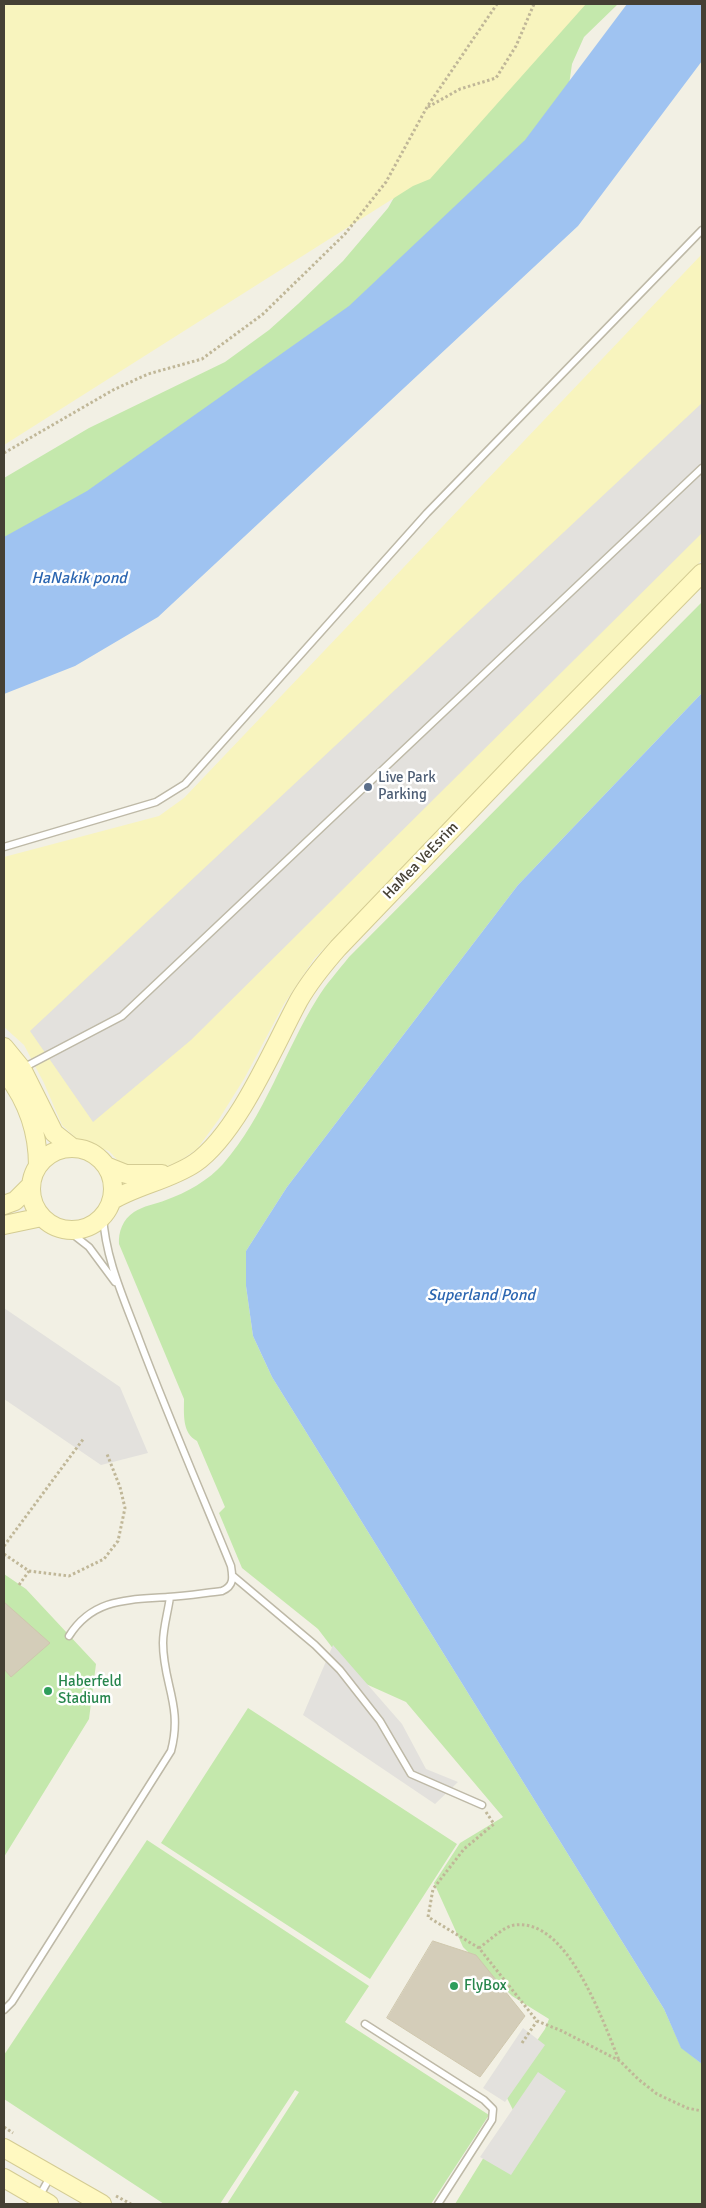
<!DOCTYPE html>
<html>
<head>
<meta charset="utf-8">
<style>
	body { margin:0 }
	#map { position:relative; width:706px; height:2208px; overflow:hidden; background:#f2f0e4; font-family:Signika,sans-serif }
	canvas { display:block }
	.frame { position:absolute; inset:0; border:5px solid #454034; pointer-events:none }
</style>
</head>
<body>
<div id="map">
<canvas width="706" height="2208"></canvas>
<div class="frame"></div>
</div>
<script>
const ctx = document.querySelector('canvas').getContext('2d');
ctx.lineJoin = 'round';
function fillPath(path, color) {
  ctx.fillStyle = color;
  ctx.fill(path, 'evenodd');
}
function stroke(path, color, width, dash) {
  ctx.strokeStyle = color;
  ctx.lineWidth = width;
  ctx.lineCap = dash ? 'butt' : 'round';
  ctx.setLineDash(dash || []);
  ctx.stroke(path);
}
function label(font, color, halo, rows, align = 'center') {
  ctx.font = font + ' Signika,sans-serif';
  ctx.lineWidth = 5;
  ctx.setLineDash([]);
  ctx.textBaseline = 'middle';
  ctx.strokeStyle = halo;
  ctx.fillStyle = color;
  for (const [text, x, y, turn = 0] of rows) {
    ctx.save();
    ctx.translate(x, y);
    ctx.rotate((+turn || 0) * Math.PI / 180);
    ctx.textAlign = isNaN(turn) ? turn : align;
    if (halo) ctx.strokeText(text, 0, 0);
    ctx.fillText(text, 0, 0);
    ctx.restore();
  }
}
const green = new Path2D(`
	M504,4h114l-34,33 -12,27 -4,28 -151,171 -413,305v-90l85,-50 136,-66 44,-32 29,-26 45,-43 45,-53z
	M702,602v91l-184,192 -231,302 -41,64v35l7,50 19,41 392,632 17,38 21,17v140h-247l58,-94 -10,-20 42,-61 4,-10 -37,-23 -49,-49 -29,-64 26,-40 43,-26 -97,-115 -49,-22 -39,-51 -76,-61 -23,-55 6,-6 -28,-66c-15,-8 -13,-27 -13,-42l-65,-155c-1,-12 4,-25 15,-32 9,-6 22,-8 32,-12 20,-7 43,-20 57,-36 42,-48 61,-112 94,-165 9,-15 21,-28 32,-42z
	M4,1574l22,15 70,75 -7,55 -85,138z
	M248,1708l209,136 -87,135 -209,-136z
	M147,1840l222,146 -24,36 144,93 -58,89h-204l72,-112 -4,-2 -75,114h-56l-160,-105v-44z`);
const sand = new Path2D(`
	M4,4h582l-156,175 -17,7 -409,259z
	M702,254v306l-388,399 -30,45 -40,75 -25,40 -22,30 -19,13 -22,8 -33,-4 -14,-15 -31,-11 -16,-15 -18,-42 -20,-38 -20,-18v-170l155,-41 25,-18z`);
const parking = new Path2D(`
	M702,403v130l-511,507 -98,82 -63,-91z
	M4,1308l116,79 28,66 -47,12 -97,-66z
	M333,1645l69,79 24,45 32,13 -23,22 -132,-89z
	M523,2028l22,17 -40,57 -22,-14z
	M538,2072l28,19 -55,84 -31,-18z`);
const water = new Path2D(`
	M627,4h75v57l-124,165 -420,391 -83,49 -71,28v-157l83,-46 262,-185 176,-166z
	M702,693v1371l-21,-16 -17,-39 -392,-632 -19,-41 -7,-50v-35l41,-64 231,-302z`);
const building = new Path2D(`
	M4,1602l46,41 -39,34 -7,-8z
	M433,1941l43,14 49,61 -45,61 -93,-59z`);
const path = new Path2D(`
	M428,107l32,-18 36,-11 20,-32 18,-42
	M4,453l109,-63 35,-16 54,-15 61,-45 82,-80 41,-52 41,-75 70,-103
	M4,1546l80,-108
	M4,1554l25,17 40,5 35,-17 14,-18 7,-33 -5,-21 -13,-33
	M19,1585l10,-14
	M486,1812l8,12 -30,25 -31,40 -5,28 51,31 58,73 25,10 58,30 18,18 19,15 30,14 15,3
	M479,1948c10,-7 25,-22 36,-23 53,-7 88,97 104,135
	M522,2043l15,-22
	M4,2127l9,6
	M116,2196l15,8`);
const lane = new Path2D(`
	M4,847l152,-45 29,-18 242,-271 275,-283
	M23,1068l99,-52 580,-548
	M66,1229l23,18 26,35
	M233,1576l82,69 25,25 40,51 31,53 71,31
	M69,1636c24,-38 59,-36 99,-39 18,-1 36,-4 54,-6 12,-5 11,-13 9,-25 -31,-76 -63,-150 -92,-227 -15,-40 -34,-81 -36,-124
	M4,2010l8,-8 159,-251c12,-45 -8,-67 -8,-108 0,-15 5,-31 7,-46
	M365,2024l119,76 9,9 -1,11 -54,84
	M39,2197l11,-20`);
const secondary = new Path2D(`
	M4,1047l18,22 32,64 19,15
	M4,1071c22,27 34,60 34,95
	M31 1189a41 41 0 1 1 82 0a41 41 0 1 1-82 0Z
	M106,1166l20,8h36
	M111,1201c26,-16 59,-21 84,-38 43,-30 79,-117 104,-163 11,-19 25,-36 39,-52l185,-193 179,-182
	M4,1205l11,-4 16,-16
	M4,1225l38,-8
	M4,2148l98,56
	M4,2178l45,26`);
const markers = [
	[368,787,5,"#5c6f8a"],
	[48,1691,5,"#2e9e5b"],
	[454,1986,5,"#2e9e5b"]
];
const serviceNames = [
	["Live Park",378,778],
	["Parking",378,795]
];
const streetNames = [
	["HaMea VeEsrim",421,861,-46]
];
const leisureNames = [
	["Haberfeld",58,1682],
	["Stadium",58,1699],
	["FlyBox",464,1986]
];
const waterNames = [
	["HaNakik pond",79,579],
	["Superland Pond",481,1296]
];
fillPath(green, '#c4e8ac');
fillPath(sand, '#f8f4be');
fillPath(parking, '#e3e1dd');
fillPath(water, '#9fc3f1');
fillPath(building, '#d4cdb9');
stroke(building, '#cfc7ad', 1);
stroke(lane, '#beb9a7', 9);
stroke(secondary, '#d4cc93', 20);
stroke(path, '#c0b798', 3, [2.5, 2.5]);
stroke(lane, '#fff', 6);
stroke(secondary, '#fff9c1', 18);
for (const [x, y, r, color] of markers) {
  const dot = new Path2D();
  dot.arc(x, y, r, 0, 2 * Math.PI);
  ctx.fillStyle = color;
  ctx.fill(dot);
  stroke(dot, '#fff', 2);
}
label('15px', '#4e5e75', '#fff', serviceNames, 'left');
label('15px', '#454034', '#fff', streetNames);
label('15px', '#27864d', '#fff', leisureNames, 'left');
label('italic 16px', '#2c66b1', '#fff', waterNames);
</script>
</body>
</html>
